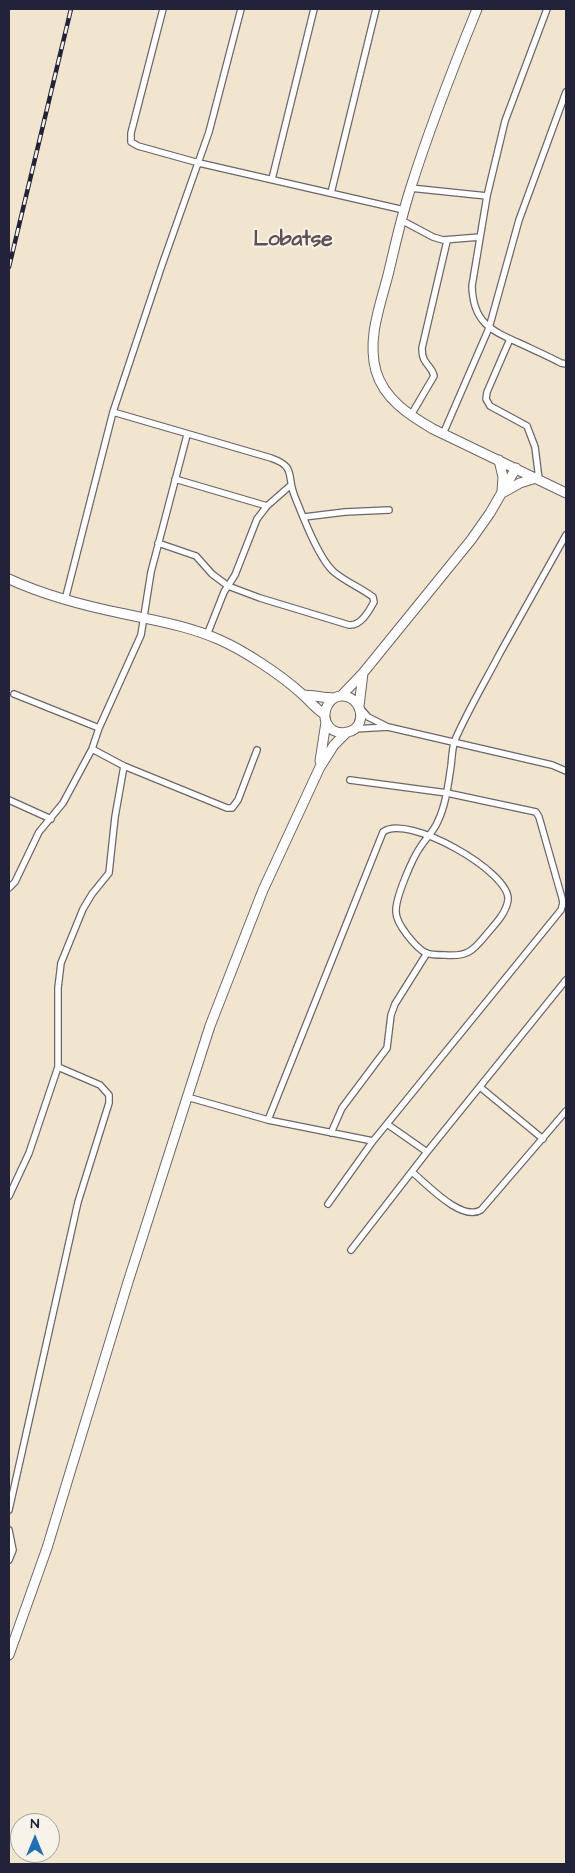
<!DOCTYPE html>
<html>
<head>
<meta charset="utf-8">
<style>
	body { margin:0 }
	#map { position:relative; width:575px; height:1873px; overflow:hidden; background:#f2e5cd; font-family:"Architects Daughter",sans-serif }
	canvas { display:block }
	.frame { position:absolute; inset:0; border:10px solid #22223b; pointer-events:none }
	.north { position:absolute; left:10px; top:1813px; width:50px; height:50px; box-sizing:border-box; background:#f7f3e8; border:1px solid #a29fa3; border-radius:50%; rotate:0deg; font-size:14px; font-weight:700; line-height:20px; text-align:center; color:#22223b }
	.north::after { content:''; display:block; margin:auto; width:18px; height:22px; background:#1f6fb2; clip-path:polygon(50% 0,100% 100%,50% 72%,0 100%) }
</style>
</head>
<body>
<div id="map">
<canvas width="575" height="1873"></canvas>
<div class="frame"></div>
<div class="north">N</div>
</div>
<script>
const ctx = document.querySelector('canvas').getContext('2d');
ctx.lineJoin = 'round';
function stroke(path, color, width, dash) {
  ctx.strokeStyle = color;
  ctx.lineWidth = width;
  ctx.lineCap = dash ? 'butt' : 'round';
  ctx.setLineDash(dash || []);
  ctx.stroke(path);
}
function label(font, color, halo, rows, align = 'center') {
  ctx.font = font + ' "Architects Daughter",sans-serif';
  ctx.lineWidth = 4;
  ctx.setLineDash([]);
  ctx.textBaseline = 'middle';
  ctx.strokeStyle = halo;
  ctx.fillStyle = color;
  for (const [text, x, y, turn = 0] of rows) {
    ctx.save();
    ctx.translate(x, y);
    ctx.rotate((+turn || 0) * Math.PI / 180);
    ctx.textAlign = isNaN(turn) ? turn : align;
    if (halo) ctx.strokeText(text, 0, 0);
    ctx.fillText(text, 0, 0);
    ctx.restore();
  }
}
const street = new Path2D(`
	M163,9l-32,124v9l7,4 61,17 205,47
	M547,9l-42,112 -18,75 -15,90c1,36 18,44 47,57 15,7 29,13 42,20l5,1
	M272,179l42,-170
	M410,188l77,8
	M331,193l45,-184
	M401,220l32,17 10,3 37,-3
	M510,339l-23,53 -1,7 4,7 37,20 8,21 4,32
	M113,412l158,46c26,9 15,18 24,39 8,20 24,62 39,75 12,10 27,16 39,25l1,5c-5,9 -13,24 -25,23l-89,-27 -32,-12 -16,-12 -16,-18 -38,-13
	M411,415l23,-39c-3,-13 -12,-10 -12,-28l25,-107
	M443,434l46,-106 30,-108 47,-128
	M175,479l92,27
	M304,517l41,-5 44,-2
	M65,600l48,-188 49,-147 47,-133 32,-123
	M207,635l17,-43 11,-17 22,-56 10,-13 24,-21
	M14,694l85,34
	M361,709l7,8 20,10 164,38 14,6
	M354,729l34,-2
	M92,749l32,17 103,42h5l6,-8 19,-50
	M9,800l42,19
	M9,888l6,-6 24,-50 24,-29 29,-54 7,-21 42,-93 10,-63 36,-137
	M480,1087l63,52
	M187,1097l81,23 105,21 188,-231 2,-7 -1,-5 -23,-81 -3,-5 -89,-19 -97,-13
	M268,1120l115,-288c24,-19 128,40 125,68 -2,14 -14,25 -22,35 -13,16 -19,22 -41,20 -5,0 -14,0 -19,-2 -10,-5 -30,-29 -30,-41 -1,-14 17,-55 25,-66 6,-9 13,-15 17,-25 8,-17 10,-36 13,-55 1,-8 1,-18 4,-26 13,-30 30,-58 45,-87 22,-39 44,-79 66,-118
	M387,1124l40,28
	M331,1133l11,-25 45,-60 4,-33 4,-11 32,-51
	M412,1172c15,12 49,50 69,38l85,-99
	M9,1196l20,-43 29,-86v-79l3,-25 22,-54 9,-15 17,-21 6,-56 9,-51
	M328,1204l45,-63
	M351,1250l76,-98 139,-172
	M9,1510l69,-308 31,-99v-8l-9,-10 -42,-18
	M9,1530l4,20 -4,10`);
const secondary = new Path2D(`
	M477,9c-24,59 -48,120 -67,181 -9,28 -15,56 -22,85 -8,31 -21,64 -12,96 8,28 33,44 57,58l133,64
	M499,460l4,17 -1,14
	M504,492l16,-9 16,-5
	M9,579c37,17 76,27 116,35 32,7 64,12 95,26 25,11 61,35 82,54 8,7 13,14 22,20
	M303,695c10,0 21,3 31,3 2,-1 5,-2 7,-2 21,-1 28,31 7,36 -23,5 -31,-21 -14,-34
	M341,696l22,-23 108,-133 19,-27 26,-45
	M359,706l4,-33
	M320,761l6,-39
	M9,1655l38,-107 81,-266 82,-256 53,-136 57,-123 14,-22 13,-13`);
const rail = new Path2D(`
	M9,267l62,-258`);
const districtNames = [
	["Lobatse",293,241]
];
stroke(street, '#6b666e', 8);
stroke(secondary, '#6b666e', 11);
stroke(street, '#fff', 5.5);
stroke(secondary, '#fff', 9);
stroke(rail, '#22223b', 4.5);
stroke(rail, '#f7f3e8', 2.5, [8]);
label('bold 21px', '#614e54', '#f7f3e8', districtNames);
</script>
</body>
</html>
